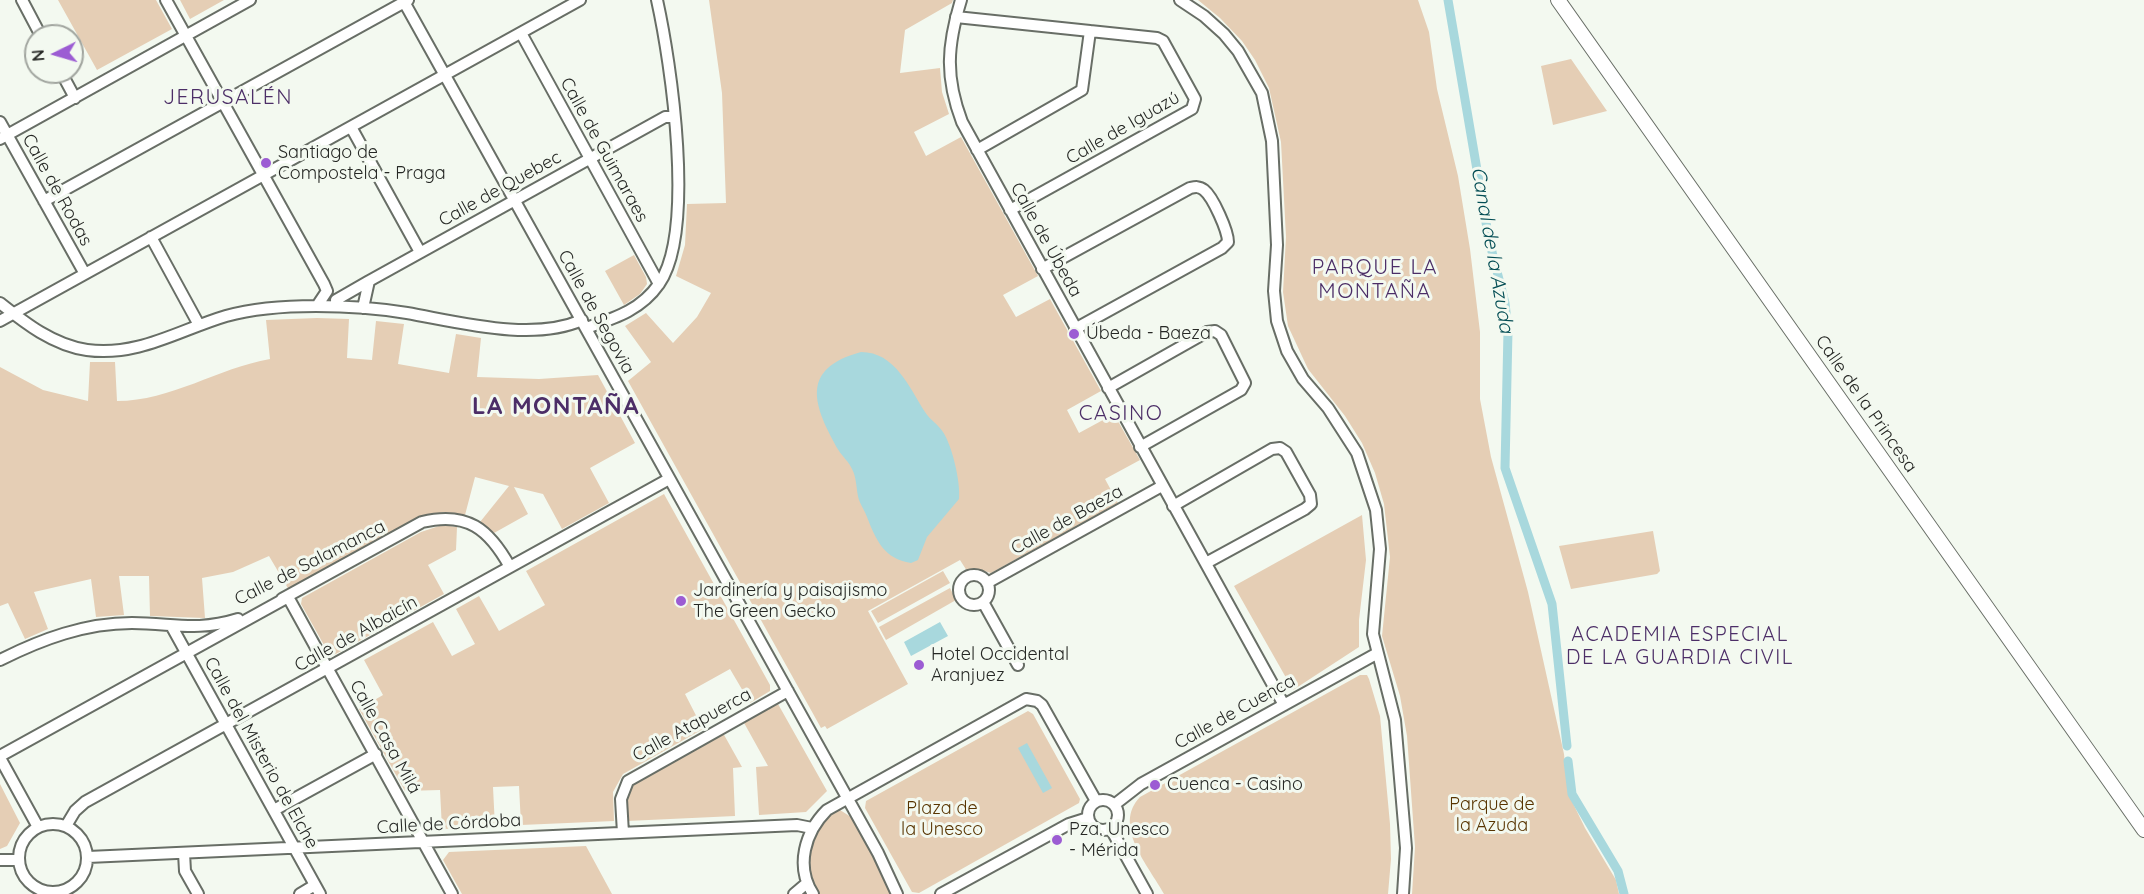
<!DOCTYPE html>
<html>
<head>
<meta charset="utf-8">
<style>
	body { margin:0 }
	#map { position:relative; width:2144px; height:894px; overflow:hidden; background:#f3f9f0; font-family:Quicksand,sans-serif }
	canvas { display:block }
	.north { position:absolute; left:24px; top:24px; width:60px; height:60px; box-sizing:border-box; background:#f3f9f0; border:2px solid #a1a59f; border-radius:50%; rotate:265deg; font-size:16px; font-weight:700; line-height:24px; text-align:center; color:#262825 }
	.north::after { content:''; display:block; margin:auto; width:21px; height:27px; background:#9c5cd3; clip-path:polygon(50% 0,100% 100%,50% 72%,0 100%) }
</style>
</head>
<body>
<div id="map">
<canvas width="2144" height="894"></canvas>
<div class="north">N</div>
</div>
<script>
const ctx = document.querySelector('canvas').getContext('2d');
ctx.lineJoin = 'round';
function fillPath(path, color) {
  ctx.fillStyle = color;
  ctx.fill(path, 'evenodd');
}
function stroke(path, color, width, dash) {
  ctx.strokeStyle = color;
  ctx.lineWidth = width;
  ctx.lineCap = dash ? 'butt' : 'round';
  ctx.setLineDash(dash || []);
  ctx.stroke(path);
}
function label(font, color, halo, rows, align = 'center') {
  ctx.font = font + ' Quicksand,sans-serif';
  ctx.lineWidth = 6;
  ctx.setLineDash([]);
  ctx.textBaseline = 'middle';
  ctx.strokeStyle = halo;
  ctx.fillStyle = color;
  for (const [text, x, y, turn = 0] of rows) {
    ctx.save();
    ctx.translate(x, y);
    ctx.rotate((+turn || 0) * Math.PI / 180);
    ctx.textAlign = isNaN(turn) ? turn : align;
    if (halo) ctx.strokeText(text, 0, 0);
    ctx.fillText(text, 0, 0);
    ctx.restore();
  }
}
const green = new Path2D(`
	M58,0h98l16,29 -75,41z
	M180,0h44l-34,19z
	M709,0h244l-1,3 -47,27 -5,43 40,-5 2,24 7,22 -35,18 12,24 35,-19 77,139 -35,19 13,22 34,-18 51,92 -34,19 12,23 35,-19 26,46 -35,19 13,24 -127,70 -14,-4 -10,2 -7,-11 -92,51 40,73 -81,45 -2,-3 -4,2 -193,-347 23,-19 -26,-36 21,-13 27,30 24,-26 14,-24 -35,-17 9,-31 2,-41 39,-1 -4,-110z
	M1198,0h220l11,32 8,57 21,87 12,73 10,83v67l11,58 37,135 36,162 4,39 17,35 31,52 3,14h-207l3,-47 -8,-111 -7,-40 -18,-60 8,-79 -6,-53 -9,-31 -13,-30 -17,-27 -37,-47 -20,-43 -5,-34 3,-55 -5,-95 -12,-54 -14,-28 -13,-19 -22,-23z
	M1571,59l36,52 -54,14 -12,-59z
	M634,255l12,22 1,7 -7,10 -16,11 -19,-34z
	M317,318l32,1 -2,39 25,2 4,-39 28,3 -6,40 51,9 7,-39 25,4 -4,39 62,2 59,-4 37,68 -45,25 19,35 -47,26 -19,-35 -29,-7 14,27 -34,19 -14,-11 29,-36 -34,-9 -10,38 -21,-3 -22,5 -133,73 -20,-34 -36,16 -31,6 3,40 -55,-2 -1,-40h-30l5,39 -28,2 -5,-38 -57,13 14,37 -23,10 -17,-36 -8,3v-239l43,23 45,11 2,-39h25l2,39c54,0 101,-33 153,-42l-4,-39z
	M664,494l106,191v6l-20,12 -20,-34 -45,25 18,35 -80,45 -10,18 1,29 -93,4 -2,-39 -26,1 2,40 -53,2 -2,-39 -35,1 -46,-82 24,-14 -19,-35 69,-38 19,34 23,-12 -19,-35 23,-13 20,35 46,-26 -19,-34z
	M1362,515l4,45 -7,60v27l-66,43 -59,-104z
	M442,525l15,2 -1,23 -28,15 16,29 -110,61 -5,-1 -28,-50 1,-6 119,-66z
	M1653,531l7,40 -3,3 -86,15 -12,-43z
	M943,571l7,12 -72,40 -7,-12z
	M950,588l6,12 -70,40 -7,-13z
	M1360,675h7l2,4 11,37 10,108 1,35 -3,35h-224c-15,-28 -52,-68 -24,-97z
	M778,704l49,87 -21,21 -47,3 -3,-48 12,-1 -25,-45z
	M1028,711l5,3 47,85 -1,4 -160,90 -7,-1 -47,-84 1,-7z
	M723,733l19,34 -9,1 2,48 -108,5 -1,-25 6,-12z
	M0,784l20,39 -13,23 -7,3z
	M840,810l11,7 43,77h-75c-15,-24 -14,-48 3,-70 5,-7 9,-12 18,-14z
	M586,846l26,48h-150l-19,-34 6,-8z`);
const water = new Path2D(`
	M861,352c34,0 48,35 64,60 5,8 13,12 18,20 9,13 18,51 16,67l-32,38 -9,23 -7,3c-27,-4 -35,-23 -44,-46 -2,-6 -6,-11 -8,-17 -3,-10 -2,-22 -7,-31 -3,-7 -9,-12 -13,-18 -25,-44 -41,-82 22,-99z
	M940,622l8,14 -37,20 -7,-14z
	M1027,743l25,45 -9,5 -25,-45z`);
const canal = new Path2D(`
	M1448,0l41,240 16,63 3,28 -3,137 47,136 15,142
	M1568,761l4,33 46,77 6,23`);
const street = new Path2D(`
	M22,0l19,36
	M166,0l158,284 3,7 -10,15
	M403,0l475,853 19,41
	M961,0c-14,46 -16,77 1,122l322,583
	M1180,0l24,16 20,18 14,17 24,42 10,48 5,104 -3,46 3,30 10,30 16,28 25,29 29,45 19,57 4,39 -7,85 22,86 11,128 -3,46
	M956,17l201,21 6,3 32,58 -3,10 -182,101
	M521,33l138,251
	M61,72l14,26
	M0,122l85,152
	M351,127l69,125
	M0,139l250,-139
	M977,150l105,-60 8,-59
	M44,201l364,-201
	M151,237l48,88
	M1042,269l148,-81c5,-1 9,-2 14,2 9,7 24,41 24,52l-6,6 -147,81
	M336,300l33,-19
	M0,303c25,20 53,42 87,47 51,7 92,-20 139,-34 29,-8 60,-10 90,-10 30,0 61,2 91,7 52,9 125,29 175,7
	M363,308l6,-27 296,-164h9
	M0,321l580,-321
	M586,328c29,-10 55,-18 73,-44 37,-53 12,-221 -2,-284
	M1108,388l99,-56 8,-1 6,4 24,48 -4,7 -101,57
	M1173,506l99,-57 8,-1 6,4 24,43 1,9 -6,5 -99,54
	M959 590a15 15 0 1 1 30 0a15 15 0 1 1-30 0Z
	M987,583l175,-97
	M282,599l140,-77c45,-11 67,7 88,45
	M983,602l35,63
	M172,627l148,267
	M0,660c42,-21 85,-37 132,-37 41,0 64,9 106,-4
	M0,756l288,-159 164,297
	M0,758l38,69
	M1088 815a15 15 0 1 1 30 0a15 15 0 1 1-30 0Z
	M1114,805l27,-21 235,-130
	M274,810l102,-56
	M19 858a34 34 0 1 1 68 0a34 34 0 1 1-68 0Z
	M66,826l9,-15 10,-9 584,-323
	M1111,829l36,65
	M623,833l-2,-34 7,-18 160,-90
	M184,853l1,18 13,23
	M88,857l709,-32 15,3
	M0,860h19
	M300,894l15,-9
	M794,894l13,-11
	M813,894c-18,-28 -8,-62 14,-84l199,-111 11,2 5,4 54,96
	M941,894l128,-70 19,-6`);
const secondary = new Path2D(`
	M1558,0l586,830`);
const markers = [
	[266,163,6,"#9c5cd3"],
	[1074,334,6,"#9c5cd3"],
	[681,601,6,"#9c5cd3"],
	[919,665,6,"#9c5cd3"],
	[1155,785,6,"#9c5cd3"],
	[1057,840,6,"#9c5cd3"]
];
const streetNames = [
	["Calle de Iguazú",1123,128,-30],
	["Calle de Guimaraes",604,150,61],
	["Calle de Quebec",500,189,-29],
	["Calle de Rodas",57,190,61],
	["Calle de Úbeda",1046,240,61],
	["Calle de Segovia",596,312,61],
	["Calle de la Princesa",1866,404,55],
	["Calle de Baeza",1067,520,-29],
	["Calle de Salamanca",310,563,-27],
	["Calle de Albaicín",356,634,-29],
	["Calle de Cuenca",1235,712,-29],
	["Calle Atapuerca",692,725,-29],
	["Calle Casa Milá",385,737,61],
	["Calle del Misterio de Elche",261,753,61],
	["Calle de Córdoba",449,824,-3]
];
const poiNames = [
	["Santiago de",278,153],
	["Compostela - Praga",278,174],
	["Úbeda - Baeza",1086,334],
	["Jardinería y paisajismo",693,591],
	["The Green Gecko",693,612],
	["Hotel Occidental",931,655],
	["Aranjuez",931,676],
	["Cuenca - Casino",1167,785],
	["Pza. Unesco",1069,830],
	["- Mérida",1069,851]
];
const parkNames = [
	["Parque de",1492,805],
	["la Azuda",1492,826],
	["Plaza de",942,809],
	["la Unesco",942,830]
];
const waterNames = [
	["Canal de la Azuda",1492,250,80]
];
const neighbourhoodNames = [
	["ACADEMIA ESPECIAL",1680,635],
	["DE LA GUARDIA CIVIL",1680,658]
];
const quarterNames = [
	["JERUSALÉN",228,98],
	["PARQUE LA",1375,268],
	["MONTAÑA",1375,292],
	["CASINO",1121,414]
];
const districtNames = [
	["LA MONTAÑA",556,407]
];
fillPath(green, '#e5ceb5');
fillPath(water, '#a8d8dd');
stroke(canal, '#a8d8dd', 9);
stroke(street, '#686e66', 14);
stroke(secondary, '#686e66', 16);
stroke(street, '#fff', 10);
stroke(secondary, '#fff', 14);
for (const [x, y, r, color] of markers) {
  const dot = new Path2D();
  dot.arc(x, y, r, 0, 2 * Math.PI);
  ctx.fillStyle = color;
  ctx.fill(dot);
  stroke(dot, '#f3f9f0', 2);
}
label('18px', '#262825', '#f3f9f0', streetNames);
label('18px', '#262825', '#f3f9f0', poiNames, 'left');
label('18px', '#583400', '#f3f9f0', parkNames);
label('italic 20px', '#034d54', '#f3f9f0', waterNames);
ctx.letterSpacing = '1.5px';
label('20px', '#4c2e67', '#f3f9f0', neighbourhoodNames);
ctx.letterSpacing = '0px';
ctx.letterSpacing = '1.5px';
label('21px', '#4c2e67', '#f3f9f0', quarterNames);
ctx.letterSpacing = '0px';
ctx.letterSpacing = '1.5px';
label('bold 24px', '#4c2e67', '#f3f9f0', districtNames);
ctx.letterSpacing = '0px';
</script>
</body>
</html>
